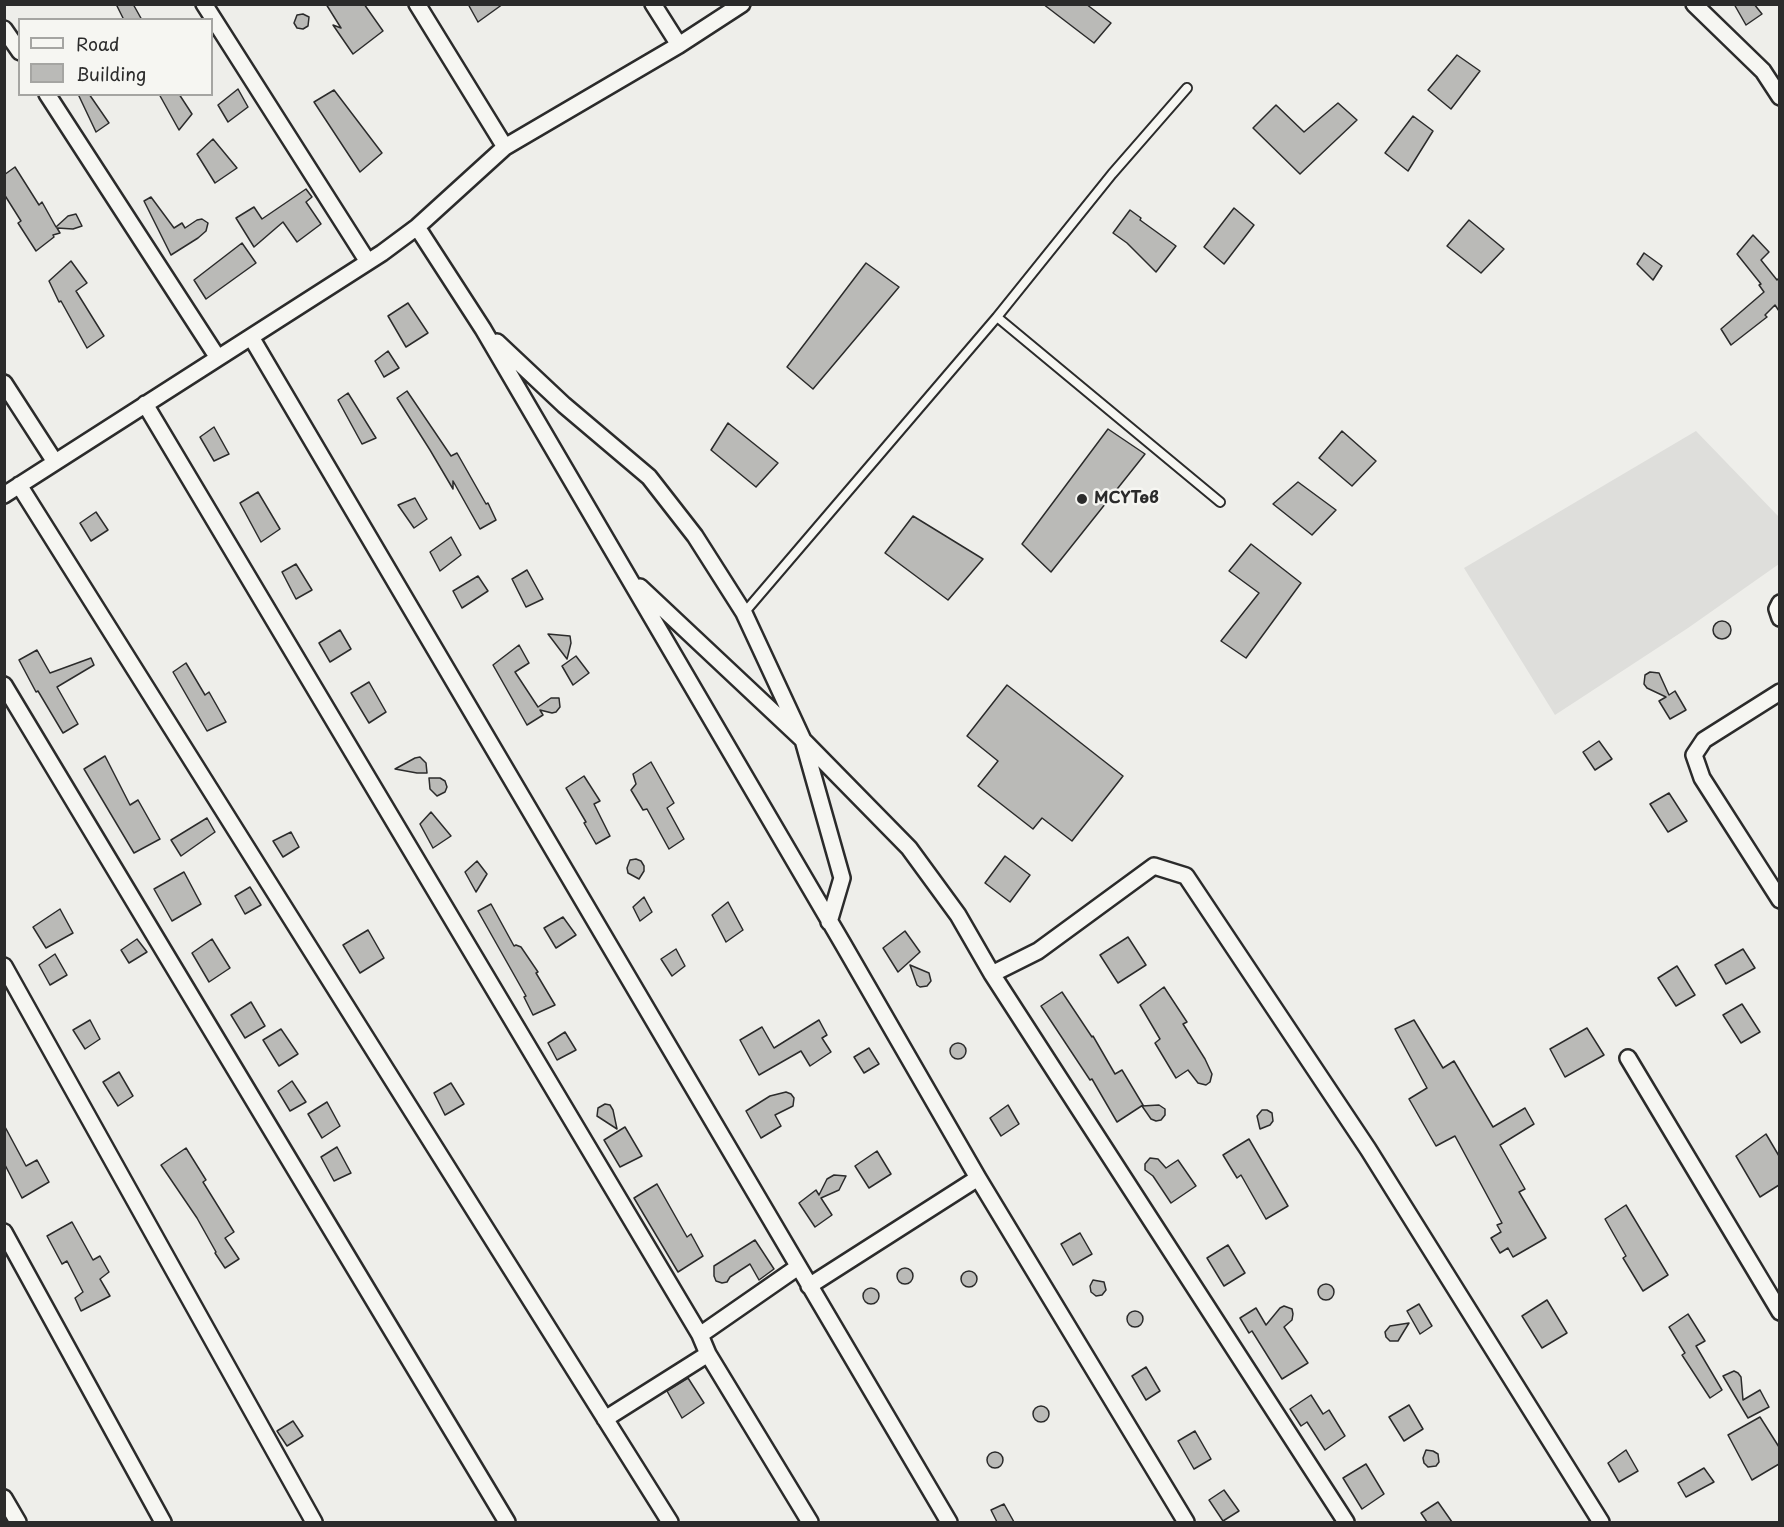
<!DOCTYPE html>
<html>
<head>
<meta charset="utf-8">
<style>
	body { margin:0 }
	#map { position:relative; width:1784px; height:1527px; overflow:hidden; background:#eeeeea; font-family:"Playpen Sans",sans-serif }
	canvas { display:block }
	.frame { position:absolute; inset:0; border:6px solid #2b2b2b; pointer-events:none }
	.legend { position:absolute; left:18px; top:18px; width:195px; height:78px; box-sizing:border-box; background:#f6f6f2; border:2px solid #a5a5a2; margin:0; padding:8px 10px; list-style:none; font-size:18px; color:#2b2b2b }
	.legend li { display:flex; align-items:center; gap:12px; height:30px }
	.legend b { width:30px; border:2px solid #a5a5a2 }
</style>
</head>
<body>
<div id="map">
<canvas width="1784" height="1527"></canvas>
<div class="frame"></div>
<ul class="legend">
<li><b style="height:8px;background:#f6f6f2"></b>Road</li>
<li><b style="height:16px;background:#babab7"></b>Building</li>
</ul>
</div>
<script>
const ctx = document.querySelector('canvas').getContext('2d');
ctx.lineJoin = 'round';
function fillPath(path, color) {
  ctx.fillStyle = color;
  ctx.fill(path, 'evenodd');
}
function stroke(path, color, width, dash) {
  ctx.strokeStyle = color;
  ctx.lineWidth = width;
  ctx.lineCap = dash ? 'butt' : 'round';
  ctx.setLineDash(dash || []);
  ctx.stroke(path);
}
function label(font, color, halo, rows, align = 'center') {
  ctx.font = font + ' "Playpen Sans",sans-serif';
  ctx.lineWidth = 5;
  ctx.setLineDash([]);
  ctx.textBaseline = 'middle';
  ctx.strokeStyle = halo;
  ctx.fillStyle = color;
  for (const [text, x, y, turn = 0] of rows) {
    ctx.save();
    ctx.translate(x, y);
    ctx.rotate((+turn || 0) * Math.PI / 180);
    ctx.textAlign = isNaN(turn) ? turn : align;
    if (halo) ctx.strokeText(text, 0, 0);
    ctx.fillText(text, 0, 0);
    ctx.restore();
  }
}
const built = new Path2D(`
	M1696,431l83,86v47l-91,64 -133,87 -91,-147z`);
const building = new Path2D(`
	M116,4h17l9,16h-18z
	M326,4h38l19,27 -30,23 -20,-29 8,3z
	M468,4h35l-25,18z
	M1043,4h43l25,19 -17,20z
	M1734,4h20l8,10 -16,11z
	M303,14l6,3 -1,9 -5,3 -6,-1 -3,-5 3,-8z
	M1457,55l23,16 -29,38 -23,-19z
	M238,89l10,18 -20,15 -10,-17z
	M334,90l48,63 -22,19 -46,-70z
	M78,94h11l20,29 -13,9z
	M159,94h20l13,20 -13,16z
	M1338,103l19,17 -57,54 -47,-46 23,-23 28,27z
	M1413,116l20,15 -25,40 -23,-18z
	M213,139l24,29 -22,15 -18,-29z
	M15,167l24,38 3,-3 14,25 12,-11 8,-2 6,12 -9,3 -16,-1 3,5 -7,2 1,2 -18,14 -18,-28 3,-2 -17,-27v-19z
	M306,189l6,8 -6,5 15,22 -24,18 -14,-20 -29,25 -18,-29 18,-11 8,12z
	M151,197l23,31 8,-5 3,5 12,-8 5,-1 6,4 -2,8 -8,7 -27,17 -27,-54z
	M1234,208l20,17 -30,39 -20,-17z
	M1130,210l11,8 -1,2 36,26 -20,26 -29,-29 -14,-10z
	M1469,220l35,29 -23,24 -34,-27z
	M1753,235l16,17 -8,8 16,20 2,-2v33l-4,-6 -10,10 2,2 -36,28 -10,-16 43,-37 -5,-7 2,-1 -24,-30z
	M242,243l14,20 -50,36 -12,-19z
	M1644,253l18,13 -9,14 -16,-16z
	M71,261l16,22 -11,8 28,45 -17,12 -26,-47 -2,1 -10,-21z
	M866,263l33,24 -86,102 -26,-22z
	M408,303l20,30 -22,14 -18,-31z
	M388,351l11,17 -15,9 -9,-16z
	M407,391l44,65 6,-3 29,51 2,-1 8,17 -16,9 -27,-48v8l-23,-39 -33,-52z
	M348,393l28,45 -14,6 -24,-44z
	M728,423l50,40 -22,24 -45,-37z
	M214,427l15,27 -15,7 -14,-24z
	M1108,429l37,25 -94,118 -29,-28z
	M1342,431l34,30 -24,25 -33,-28z
	M1298,482l38,28 -24,25 -39,-31z
	M258,492l22,37 -19,13 -21,-39z
	M415,498l12,21 -13,9 -16,-23z
	M96,512l12,18 -17,11 -11,-18z
	M913,516l70,43 -35,41 -63,-47z
	M451,537l10,18 -21,16 -10,-19z
	M1251,544l50,39 -55,75 -25,-17 38,-48 -30,-22z
	M296,564l16,26 -16,9 -14,-27z
	M527,570l16,29 -17,8 -14,-28z
	M478,576l10,15 -26,17 -9,-17z
	M1713 630a9 9 0 1 1 18 0a9 9 0 1 1-18 0Z
	M340,630l11,19 -21,13 -11,-19z
	M548,634l22,2 1,7 -4,16z
	M519,645l10,18 -14,9 23,35 13,-9h8l1,9 -4,5 -4,1 -12,-3 3,5 -16,10 -34,-60z
	M37,650l13,23 41,-15 3,7 -37,22 21,37 -15,9 -25,-42 -2,1 -17,-32z
	M576,656l13,17 -16,12 -11,-19z
	M186,663l19,32 4,-3 17,30 -19,9 -34,-59z
	M1650,672l9,1 10,22 6,-4 11,19 -16,9 -11,-18 7,-4 -19,-9 -3,-4 1,-9z
	M369,682l17,30 -17,11 -18,-30z
	M1007,685l116,91 -51,65 -30,-23 -9,11 -55,-43 20,-25 -31,-25z
	M1599,741l13,18 -17,11 -12,-18z
	M105,756l25,49 8,-5 22,39 -26,14 -50,-84z
	M420,757l6,6 1,10h-10l-22,-4 20,-11z
	M651,762l23,41 -7,5 17,31 -15,10 -22,-40 -4,1 -12,-20 5,-6 -3,-10z
	M584,776l16,25 -6,3 16,32 -14,8 -12,-21 2,-1 -20,-34z
	M429,778h11l5,3 2,6 -2,5 -8,4 -7,-7z
	M1669,793l18,28 -19,11 -18,-28z
	M431,812l20,24 -18,12 -13,-24z
	M207,818l8,14 -34,24 -10,-16z
	M291,832l8,15 -16,10 -10,-16z
	M1005,856l25,19 -20,27 -25,-19z
	M636,859l5,2 3,5v5l-5,8 -11,-6 -1,-5 3,-8z
	M477,861l10,13 -11,18 -11,-20z
	M184,872l17,32 -29,17 -18,-32z
	M250,887l11,18 -16,9 -10,-18z
	M644,897l8,15 -12,9 -7,-14z
	M728,902l15,28 -17,12 -14,-27z
	M491,904l23,42 2,-1 5,2 17,25 -2,1 19,32 -22,10 -9,-18 2,-1 -48,-85z
	M60,909l13,24 -27,15 -13,-21z
	M563,917l13,18 -20,13 -12,-20z
	M368,930l16,28 -24,15 -17,-28z
	M905,931l15,21 -22,20 -15,-24z
	M1128,937l18,28 -28,18 -18,-28z
	M137,939l10,13 -18,11 -8,-13z
	M212,939l18,29 -21,14 -17,-29z
	M676,949l9,17 -13,10 -11,-17z
	M1743,949l12,19 -29,16 -11,-19z
	M55,954l12,21 -17,10 -11,-20z
	M910,965l19,8 2,8 -4,5 -7,1 -3,-2z
	M1677,966l18,29 -19,11 -18,-28z
	M1164,987l23,35 -4,2 22,35 7,15 -2,8 -4,3 -8,-2 -10,-13 -12,8 -21,-35 5,-4 -20,-34z
	M1062,992l30,45 1,-1 22,38 7,-4 21,35 -26,17 -25,-43 -2,1 -49,-74z
	M251,1002l14,24 -20,12 -14,-23z
	M1742,1004l18,28 -19,11 -18,-28z
	M90,1020l10,19 -15,10 -12,-19z
	M819,1020l8,15 -5,3 9,14 -21,14 -9,-15 -42,24 -19,-35 22,-13 12,21z
	M1414,1020l29,48 11,-7 39,66 32,-19 9,16 -34,21 25,44 -6,3 27,46 -33,19 -5,-9 -8,5 -9,-15 10,-6 -4,-7 5,-2 -47,-87 -19,10 -27,-47 18,-11 -32,-59z
	M1587,1028l17,27 -39,22 -15,-28z
	M281,1029l17,25 -19,12 -16,-26z
	M565,1032l11,18 -19,10 -9,-17z
	M950 1051a8 8 0 1 1 16 0a8 8 0 1 1-16 0Z
	M869,1048l10,16 -15,9 -10,-16z
	M119,1072l14,24 -15,10 -15,-24z
	M292,1081l14,21 -16,9 -12,-20z
	M451,1083l13,21 -19,11 -11,-22z
	M786,1092l5,2 3,4 -1,8 -18,9 6,11 -20,12 -15,-27 24,-15z
	M327,1102l13,24 -18,12 -14,-24z
	M605,1104l5,1 3,5 4,19 -20,-13 1,-8z
	M1008,1105l11,19 -18,12 -11,-18z
	M1159,1105l6,4v6l-4,5 -5,1 -5,-2 -9,-13z
	M1262,1110h5l5,3 1,8 -3,4 -10,4 -3,-13z
	M4,1125l22,41 11,-6 12,22 -27,16 -18,-35z
	M625,1127l17,29 -22,11 -16,-27z
	M1766,1134l13,22v29l-19,12 -24,-41z
	M1249,1139l39,67 -22,13 -25,-44 -4,3 -14,-23z
	M337,1147l14,26 -17,8 -13,-24z
	M186,1148l20,32 -3,2 31,50 -9,6 14,21 -14,9 -10,-15 1,-1 -19,-34 -36,-53z
	M877,1151l14,23 -22,14 -14,-22z
	M1150,1158l8,1 8,9 12,-8 18,26 -25,17 -18,-27 -8,-6v-6z
	M834,1175l12,1 -7,14 -18,8 11,17 -17,12 -16,-24 17,-13 3,5 8,-16z
	M657,1184l30,53 4,-3 12,22 -25,16 -44,-74z
	M1626,1205l42,70 -25,16 -20,-33 3,-2 -21,-37z
	M72,1222l21,38 7,-4 9,16 -9,7 10,17 -29,15 -6,-13 8,-6 -16,-31 -5,3 -15,-28z
	M1080,1233l12,21 -19,11 -12,-21z
	M755,1240l19,29 -15,11 -9,-16 -20,13 -3,5 -5,1 -6,-2 -2,-5v-10z
	M1228,1245l17,28 -21,13 -17,-28z
	M897 1276a8 8 0 1 1 16 0a8 8 0 1 1-16 0Z
	M961 1279a8 8 0 1 1 16 0a8 8 0 1 1-16 0Z
	M1093,1280l11,2 2,8 -4,5 -6,1 -5,-4 -1,-6z
	M1318 1292a8 8 0 1 1 16 0a8 8 0 1 1-16 0Z
	M863 1296a8 8 0 1 1 16 0a8 8 0 1 1-16 0Z
	M1547,1300l20,33 -25,15 -20,-32z
	M1419,1304l13,22 -12,8 -13,-23z
	M1284,1306l8,3 1,5 -1,6 -8,7 24,36 -26,16 -30,-48 -3,2 -9,-15 16,-10 10,17 14,-17z
	M1127 1319a8 8 0 1 1 16 0a8 8 0 1 1-16 0Z
	M1688,1314l17,27 -9,5 26,44 -12,8 -28,-43 3,-2 -16,-26z
	M1409,1323l-11,18h-8l-4,-4 -1,-5 5,-6z
	M1146,1367l14,24 -14,9 -14,-24z
	M1734,1371l4,2 3,4 2,23 17,-10 9,17 -21,11 -25,-42z
	M688,1378l16,25 -22,15 -15,-27z
	M1311,1395l12,19 6,-4 16,26 -20,14 -18,-28 -6,4 -11,-17z
	M1409,1405l14,24 -19,12 -15,-24z
	M1033 1414a8 8 0 1 1 16 0a8 8 0 1 1-16 0Z
	M1760,1417l19,30v17l-27,16 -24,-45z
	M293,1421l10,15 -16,10 -10,-15z
	M1195,1431l16,28 -17,10 -16,-28z
	M1426,1450l7,1 5,3 1,8 -3,4 -8,1 -4,-4 -1,-5z
	M1626,1450l12,21 -19,11 -11,-19z
	M987 1460a8 8 0 1 1 16 0a8 8 0 1 1-16 0Z
	M1366,1464l18,30 -22,15 -19,-31z
	M1704,1468l10,14 -28,15 -8,-14z
	M1224,1490l15,21 -16,10 -14,-21z
	M1438,1502l14,20h-25l-6,-9z
	M1004,1504l10,18h-17l-6,-12z`);
const service = new Path2D(`
	M997,317l223,185
	M744,613l253,-296 115,-143 75,-86`);
const minor = new Path2D(`
	M204,4l164,258
	M417,4l88,143
	M653,4l26,41
	M1694,4l69,67 17,26
	M4,29l16,23
	M47,94l171,264
	M417,227l66,102 360,615 135,234 208,344
	M251,337l698,1185
	M497,342l67,63 85,72 46,59 49,77 59,127 39,138 -13,44
	M4,383l51,79
	M145,404l555,931 8,19 102,168
	M19,485l651,1037
	M4,495l378,-242 35,-26 88,-80 174,-102 63,-41
	M640,587l163,153 106,108 49,67 34,59 354,548
	M1780,603l-3,6 3,9
	M4,685l503,837
	M1780,692l-76,48 -10,15 8,23 78,122
	M4,966l310,556
	M992,974l46,-23 116,-85 32,10 182,273 233,373
	M1628,1058l152,254
	M4,1232l159,290
	M809,1286l169,-108
	M700,1335l98,-68
	M605,1419l103,-65
	M4,1498l14,24`);
const markers = [
	[1082,499,6,"#2b2b2b"]
];
const poiNames = [
	["МСҮТөв",1094,499]
];
fillPath(built, '#dededb');
fillPath(building, '#babab7');
stroke(building, '#2b2b2b', 1.5);
stroke(service, '#2b2b2b', 12);
stroke(minor, '#2b2b2b', 20);
stroke(service, '#f6f6f2', 8);
stroke(minor, '#f6f6f2', 15);
for (const [x, y, r, color] of markers) {
  const dot = new Path2D();
  dot.arc(x, y, r, 0, 2 * Math.PI);
  ctx.fillStyle = color;
  ctx.fill(dot);
  stroke(dot, '#f6f6f2', 2);
}
label('bold 16px', '#2b2b2b', '#f6f6f2', poiNames, 'left');
</script>
</body>
</html>
